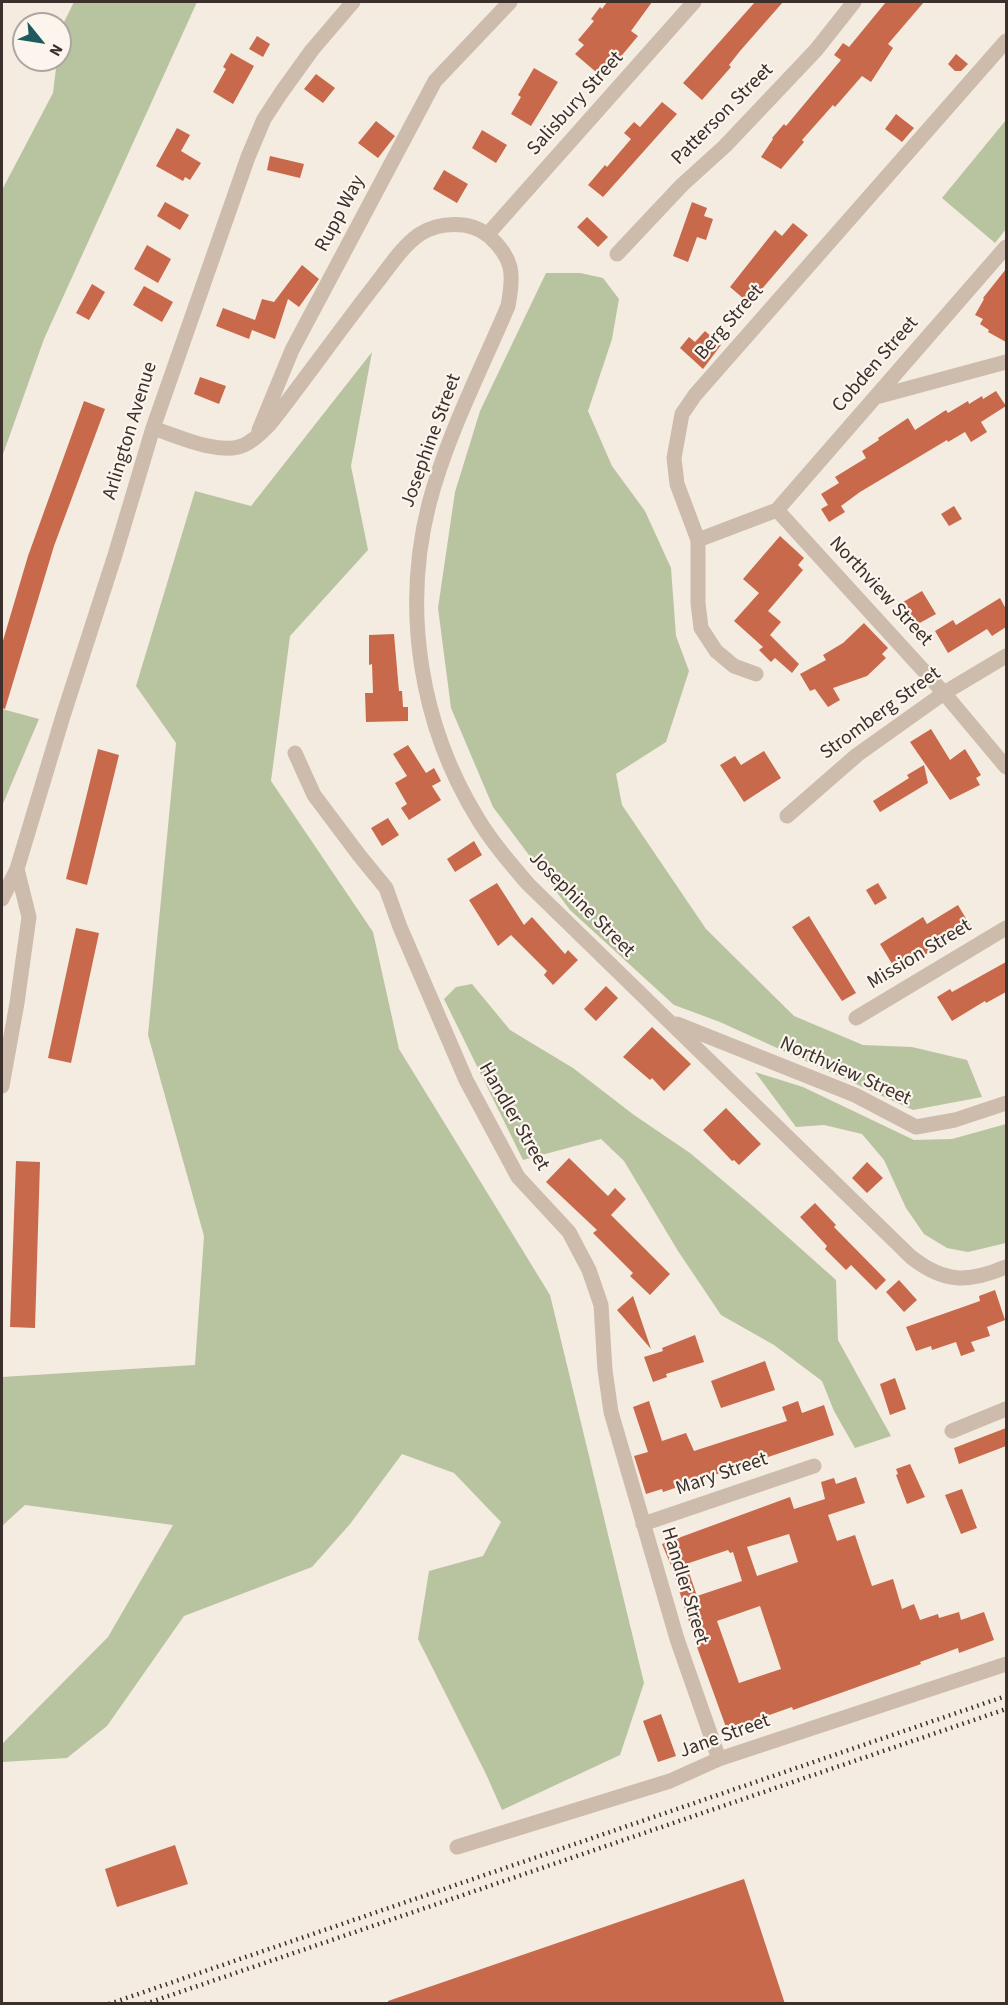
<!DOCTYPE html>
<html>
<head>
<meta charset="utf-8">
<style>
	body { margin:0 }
	#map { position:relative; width:1008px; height:2005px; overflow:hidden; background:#f4ebe1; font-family:"Source Sans 3",sans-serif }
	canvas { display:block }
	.frame { position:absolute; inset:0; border:3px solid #3b302b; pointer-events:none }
	.north { position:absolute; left:12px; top:12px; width:60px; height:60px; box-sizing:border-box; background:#fbf5ee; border:2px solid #aea6a0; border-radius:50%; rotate:120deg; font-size:16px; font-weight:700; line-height:24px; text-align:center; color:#3b302b }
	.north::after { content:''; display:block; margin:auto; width:21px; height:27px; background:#1f5a5e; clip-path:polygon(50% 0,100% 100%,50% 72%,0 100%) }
</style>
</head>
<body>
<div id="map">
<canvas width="1008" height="2005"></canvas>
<div class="frame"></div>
<div class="north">N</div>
</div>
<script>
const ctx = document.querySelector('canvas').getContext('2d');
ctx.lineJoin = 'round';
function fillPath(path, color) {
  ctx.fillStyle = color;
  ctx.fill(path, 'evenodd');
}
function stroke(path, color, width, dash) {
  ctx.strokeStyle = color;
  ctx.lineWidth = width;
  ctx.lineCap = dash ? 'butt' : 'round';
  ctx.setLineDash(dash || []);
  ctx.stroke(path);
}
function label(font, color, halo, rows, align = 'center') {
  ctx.font = font + ' "Source Sans 3",sans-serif';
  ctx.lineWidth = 4.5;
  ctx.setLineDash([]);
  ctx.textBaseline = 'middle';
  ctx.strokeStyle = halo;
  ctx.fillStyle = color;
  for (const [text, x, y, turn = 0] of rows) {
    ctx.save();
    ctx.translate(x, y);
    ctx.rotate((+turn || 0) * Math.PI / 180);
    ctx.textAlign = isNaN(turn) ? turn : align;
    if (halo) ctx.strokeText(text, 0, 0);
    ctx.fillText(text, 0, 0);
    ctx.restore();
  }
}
const green = new Path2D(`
	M74,2h123l-153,337 -42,118v-267l51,-97 4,-33h3l2,-34z
	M1006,120v109l-11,14 -53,-45z
	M546,273h34l23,5 16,21 -7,40 -24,72 24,55 33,45 26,57 5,68 13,35 -23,71 -50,32 6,31 84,124 88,87 69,29 49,2 55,13 15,37 -69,13 -193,-88 -46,-17 -104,-95 -77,-103 -42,-99 -13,-100 17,-116 25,-81z
	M372,352l-21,114 17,84 -78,86 -19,145 102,151 26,117 151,246 94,388 -24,72 -118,55 -16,-36 -68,-135 11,-68 54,-15 18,-34 -47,-49 -52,-19 -52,70 -38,43 -128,49 -77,110 -40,32 -65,4v-18l106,-107 65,-112 -148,-20 -23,21v-149l193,-12 9,-129 -56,-201 28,-292 -40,-57 59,-195 56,15z
	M2,709l37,10 -37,87z
	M472,984l38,46 63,38 61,47 56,38 64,54 82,73 2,60 53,96 -36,12 -21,-37 -12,-30 -48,-36 -53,-30 -43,-64 -54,-90 -23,-22 -78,21 -79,-161 12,-12z
	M755,1072l48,15 111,53 38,-1 54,-15v119l-38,9 -21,-4 -23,-14 -18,-26 -22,-48 -22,-26 -38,-9 -28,2z`);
const building = new Path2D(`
	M607,2h45l-21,29 7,5 -35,42 -28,-24 9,-9 -6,-5 16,-19 -3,-2 9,-12 2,2z
	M755,2h28l-43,49 -11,14 2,2 -29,33 -19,-17z
	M886,2h38l-36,42 5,4 -22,34 -9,-6 -27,31 -2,-2 -31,35 2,2 -23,27 -20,-12 12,-18 -1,-1 12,-14 2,2 55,-66 -7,-5 9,-12 6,4z
	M257,36l13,8 -7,13 -14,-8z
	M231,53l23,13 -21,38 -20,-12 13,-23 -3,-2z
	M956,54l12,10 -7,7h-6l-7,-7z
	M534,68l24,14 -27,44 -20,-12 10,-17 -3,-2z
	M316,74l19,14 -12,15 -19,-14z
	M662,102l15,12 -74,83 -15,-12 17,-20 2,2 24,-28 -7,-6 10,-11 6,5z
	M896,114l18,14 -12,14 -17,-13z
	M376,121l19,15 -17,22 -20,-15z
	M177,128l13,7 -9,16 20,12 -11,17 -5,-3 -2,4 -27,-15z
	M482,130l25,15 -11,18 -24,-15z
	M270,156l34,8 -4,14 -33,-8z
	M444,170l24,14 -11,19 -24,-14z
	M165,202l24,13 -9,15 -23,-14z
	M692,202l15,6 -3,8 9,3 -7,21 -9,-3 -9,25 -15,-6z
	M587,217l21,20 -10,10 -21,-20z
	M793,223l15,12 -47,55 2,2 -12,13 -21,-18 45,-57 7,6z
	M147,245l24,14 -13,24 -24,-14z
	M302,265l17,14 -20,28 -11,-8 -13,40 -23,-9 -3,9 -33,-13 7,-18 32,12 7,-21 12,3z
	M1006,269v73l-18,-10 1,-2 -9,-6 3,-5 -8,-4 9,-16 -1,-1z
	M92,284l13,8 -16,28 -13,-7z
	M144,286l29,16 -11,20 -29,-17z
	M705,331l16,14 -18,24 -23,-21 9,-11 6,5z
	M200,377l26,9 -7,18 -25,-10z
	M996,391l10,15 -25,16 6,10 -16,10 -6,-10 -17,10 -1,-2 -87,52 -19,14 4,6 -16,10 -8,-13 7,-4 -7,-11 18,-11 -4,-6 31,-19 -4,-7 17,-11 -1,-2 30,-20 7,12 31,-20 2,3 20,-12 1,3 13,-8 1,3z
	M84,401l21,8 -51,137 -49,163 -3,-1v-64l26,-88z
	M954,506l8,13 -13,7 -8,-12z
	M780,536l24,22 -6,7 5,5 -35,41 13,11 -11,13 29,29 -7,9 -17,-15 -4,4 -12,-12 4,-3 -29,-26 25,-28 -16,-14z
	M922,591l14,23 -20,11 -13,-23z
	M1000,598l6,11v18l-14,9 -5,-7 -39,24 -13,-22 18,-11 3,5z
	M864,623l24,25 -6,6 4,4 -19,18 -34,12 7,12 -12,7 -13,-18 -5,2 -10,-17 26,-14 -3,-5 20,-12z
	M394,634l5,57h3l1,16h5v14l-42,1 -1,-29h8l-1,-29 -3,1v-30z
	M931,729l19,31 15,-11 16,26 -5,3 4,7 -30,15 -40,-58z
	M408,745l18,28 8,-5 7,13 -9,5 9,14 -32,20 -8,-12 6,-4 -12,-21 12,-7 -14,-22z
	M98,749l21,6 -32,130 -21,-6z
	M764,751l17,27 -37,24 -24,-37 15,-9 6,9z
	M924,765l4,18 -48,29 -7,-11 36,-23 -2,-3z
	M388,818l11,17 -17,11 -11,-18z
	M474,841l8,14 -27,17 -8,-13z
	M497,883l27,42 8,-8 33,37 3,-4 10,10 -25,25 -9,-10 3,-4 -36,-36 -13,11 -29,-46z
	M878,883l9,15 -12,7 -9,-15z
	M958,905l13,22 -43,26 -15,8 -2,-3 -17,9 -14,-23 43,-27 4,7z
	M809,916l47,77 -14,8 -50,-74z
	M76,928l23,5 -28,130 -23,-5z
	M1006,962v30l-20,11 -1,-2 -33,20 -15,-24 13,-8 2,3z
	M606,986l12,12 -22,23 -12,-12z
	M652,1027l39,37 -27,27 -12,-13 -2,2 -27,-23z
	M726,1108l35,36 -22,21 -5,-5 -2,1 -29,-31z
	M569,1158l39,38 7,-8 11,11 -15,16 59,59 -20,21 -20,-19 3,-3 -40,-40 4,-3 -51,-48z
	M16,1161l24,1 -5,166 -25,-1z
	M867,1162l16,16 -16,15 -15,-15z
	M815,1203l21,22 -2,2 52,53 -10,10 -25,-25 -5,5 -21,-21 2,-3 -27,-29z
	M899,1280l18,20 -13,12 -18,-20z
	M995,1290l10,30 -18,7 3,9 -19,6 4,9 -14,5 -5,-14 -24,8 -1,-4 -15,5 -10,-24 74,-26 -1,-5z
	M633,1296l18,53 -34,-39z
	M695,1335l9,27 -38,12 1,3 -14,5 -9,-25 19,-6 -1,-3z
	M765,1361l10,29 -54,18 -10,-27z
	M895,1378l11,31 -16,6 -10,-31z
	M649,1401l13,40 24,-8 8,18 93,-30 -5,-14 16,-6 4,12 22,-8 10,30 -171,57 -1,-3 -16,5 -12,-38 14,-4 -15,-45z
	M1006,1428v18l-47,18 -5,-16z
	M910,1464l15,33 -18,7 -11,-29 2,-1 -2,-5z
	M856,1477l9,26 -37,12 9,26 18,-6 17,51 21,-7 9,30 12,-5 6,16 18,-6 1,4 20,-6 2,8 23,-8 10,28 -35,13 -1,-5 -38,14 1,2 -72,26 -56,20 -1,-3 -65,23 -30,-83 -25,-79 -10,-24 128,-47 4,12 31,-10 -4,-17 13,-4 2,6zM789,1534l9,28 -41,14 -10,-29zM728,1550l2,3 3,-1 9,29 -45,15 -11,-32zM760,1606l21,63 -42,14 -22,-62z
	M962,1489l15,39 -16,6 -16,-39z
	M661,1714l15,42 -18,6 -15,-41z
	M175,1845l13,39 -71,23 -12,-38z
	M744,1879l41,125h-397v-3z`);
const minor = new Path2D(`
	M487,235l207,-233
	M617,254l65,-69 43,-39 91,-96 38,-48
	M876,397l130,-35
	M153,428c24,8 67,28 91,17 11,-5 18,-13 26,-21 36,-46 69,-93 105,-139 13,-16 27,-39 45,-51 19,-12 50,-14 69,2 25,23 25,38 19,70 -27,64 -61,129 -79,198 -27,106 -9,221 49,315 14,23 32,44 50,65l383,373c33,26 57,26 95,10
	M259,430l33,-80 143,-269 75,-79
	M777,510l229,-263
	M698,540l79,-30 167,183 62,74
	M756,674l-22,-8 -18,-15 -15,-23 -3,-25v-63l-21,-56 -3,-26 8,-44 13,-19 311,-354
	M295,753l19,42 45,60 27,33 14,39 66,153 52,97 51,55 20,38 12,35 4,65 6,42 66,227 42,120
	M787,816l70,-61 87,-62 62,-37
	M2,899l15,-30 46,-153 52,-161 38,-127 95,-271 16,-38 17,-26 31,-43 41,-48
	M856,1018l150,-90
	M677,1024l178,71 61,32 39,-7 51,-17
	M2,1086l15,-83 12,-86 -12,-48
	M952,1431l54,-22
	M643,1524l171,-58
	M457,1847l213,-66 49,-22 287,-95`);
const rail = new Path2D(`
	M109,2004l897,-308
	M145,2004l861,-295`);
const streetNames = [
	["Salisbury Street",576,104,-48],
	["Patterson Street",723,115,-45],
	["Rupp Way",341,214,-62],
	["Berg Street",730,323,-49],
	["Cobden Street",876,365,-49],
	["Arlington Avenue",131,431,-73],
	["Josephine Street",432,441,-70],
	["Northview Street",880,592,47],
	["Stromberg Street",881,714,-36],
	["Josephine Street",581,905,45],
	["Mission Street",920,955,-31],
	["Northview Street",845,1072,24],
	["Handler Street",513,1117,60],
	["Mary Street",722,1475,-19],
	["Handler Street",684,1586,73],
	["Jane Street",725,1737,-20]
];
fillPath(green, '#b8c4a0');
fillPath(building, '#c8694b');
stroke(minor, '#cdbbac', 15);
stroke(rail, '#3b302b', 4.5, [1.5, 4.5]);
label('20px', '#3b302b', '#fbf5ee', streetNames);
</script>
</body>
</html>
